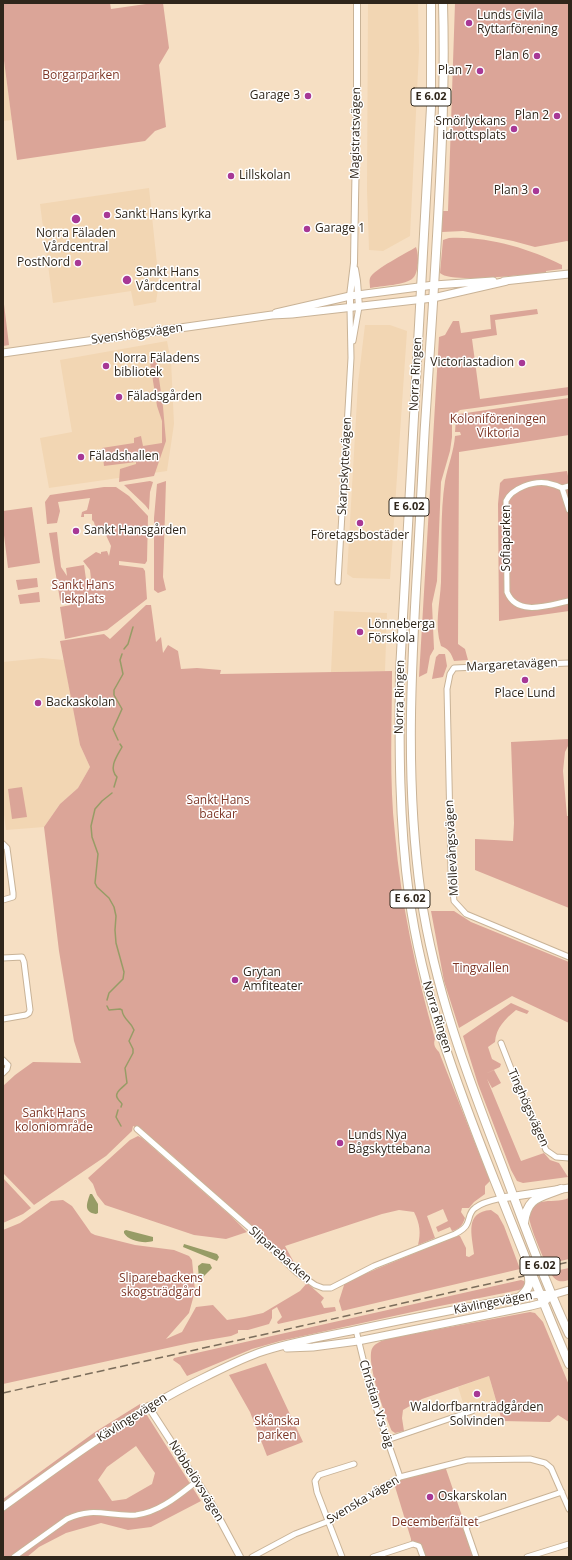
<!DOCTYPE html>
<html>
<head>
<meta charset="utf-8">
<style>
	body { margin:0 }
	#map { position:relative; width:572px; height:1560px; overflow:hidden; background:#f6dfc3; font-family:"Open Sans",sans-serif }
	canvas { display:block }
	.frame { position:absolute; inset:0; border:4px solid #2f261b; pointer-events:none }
</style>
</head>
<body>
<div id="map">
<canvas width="572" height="1560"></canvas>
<div class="frame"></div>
</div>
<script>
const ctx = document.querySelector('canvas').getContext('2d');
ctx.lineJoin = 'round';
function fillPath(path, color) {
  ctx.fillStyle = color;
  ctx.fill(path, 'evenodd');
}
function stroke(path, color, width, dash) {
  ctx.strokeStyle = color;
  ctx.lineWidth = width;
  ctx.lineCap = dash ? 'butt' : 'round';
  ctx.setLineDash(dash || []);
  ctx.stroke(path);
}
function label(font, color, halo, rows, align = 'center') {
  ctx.font = font + ' "Open Sans",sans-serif';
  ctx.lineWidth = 3;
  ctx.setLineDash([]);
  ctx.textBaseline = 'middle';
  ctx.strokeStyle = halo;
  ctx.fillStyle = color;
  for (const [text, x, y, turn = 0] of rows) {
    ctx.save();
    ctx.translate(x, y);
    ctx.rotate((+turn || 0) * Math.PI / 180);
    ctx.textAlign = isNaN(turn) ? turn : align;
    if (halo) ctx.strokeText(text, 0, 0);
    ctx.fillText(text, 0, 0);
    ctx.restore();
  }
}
const built = new Path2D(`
	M368,3h50l1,48 -9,185 -27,15 -14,-1 -2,-60z
	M3,53l9,67 -9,1z
	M149,188l10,95 -3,19 -22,4 -3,-15 -78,12 -13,-99z
	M365,325h25l17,6 -17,248 -37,-1 -6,-4 11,-191z
	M167,341l4,20 3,63 -7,47 -118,17 -9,-50 32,-6 -12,-72z
	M334,611l53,2 -2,58 -54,1z
	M42,658l22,2 16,85 10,22 -12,21 -18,16 -16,23 -38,3 -3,-23v-145z
	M489,1376l7,25 -31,8 -7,-22z`);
const green = new Path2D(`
	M3,3h107l1,6 42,-6h10l6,45 -10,17 7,62 -11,4 -10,10 -128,19 -14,-107z
	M455,3h114v239l-2,-1 -32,6 -22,-6 -50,-10 -21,1v-21h6z
	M449,238c38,-2 79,10 113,27v4l-16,2v2c-19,1 -95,11 -106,0l3,-33z
	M416,247c2,5 2,11 2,16 -1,5 -1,11 -5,15 -6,7 -33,8 -43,10 0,-4 -1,-7 0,-10 4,-9 37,-25 46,-31z
	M3,296l6,49 -6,1z
	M537,309l1,5 -43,6 2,15 -25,4 8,60 89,-12v8l-109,15 -8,7v20l-2,14 -9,31 -4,99 -5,23 2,45 -4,7 -3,17 -8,4 20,-340 6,-2 8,-14h6l2,12 30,-4 -1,-14z
	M149,356l7,1 7,50 3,34 -12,35 -35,6 1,-13 16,-5v-2l-32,4 -2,-18 32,-5v-5l7,-2 2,10 19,-3v-22l-5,-15z
	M569,398v37l-110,17 -1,192 7,5 3,11 -14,1c-3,-8 -5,-12 -13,-15 -7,-21 -1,-42 0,-64 1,-33 -1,-68 4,-101 3,-16 9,-30 10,-45l6,-1 -1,-3h-5l1,-14 3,-4z
	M567,471l2,10v130l-70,10 -1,-117 2,-21 4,-4z
	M150,481l3,1 -3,10 -1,18 -4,-5 -21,-20z
	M166,481l-3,96 3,13 -8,3 -4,-3v-72l3,-34z
	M104,487h12l13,9 19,20 -1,45 -2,3 -26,-3v4l24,3 2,3 2,28 -40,31 -42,9 -5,-32 11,-2 -1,-4 -8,1 -2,-2 -11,-67 8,-1 4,35 6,9 -1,-8 18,-3 2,14h5l-1,-9 -7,-9 13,-9 5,2v-2l6,-1 2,5 2,-10 -6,-13 -11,1 -1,-7 2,-1 -1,-4 -2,-2v-6h-8v3h-3l1,-5 5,-2 3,-12 -32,4 2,9 -3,12 -10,1 -2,-22 5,-7z
	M32,507l8,56 -32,5 -5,-41v-16z
	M37,578l1,9 -20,3 -2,-10z
	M39,592l1,10 -20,2 -2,-9z
	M146,605h5l5,37 5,-5 2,16 5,-8 10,6 3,18 16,-1 24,2 -1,4 172,-3c0,54 -3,109 3,163 6,70 21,138 40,205 -2,5 0,9 4,13l51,129 -5,5v8l-11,8 -5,6h-7l-1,4 4,6c-3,8 -5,11 -13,13l-2,-4 -12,5 -2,-5 12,-6 -5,-12 -16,7 8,22 -17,7c3,-12 2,-21 -4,-33l-15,-2 -17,4 -97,32 12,22 -1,1 -123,-113 -34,-27 -6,-3 -1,5 -26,25 -72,49 -31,-32v-87l12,-11 18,-13 48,1 -7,-22 -15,-90 -15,-124 16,-23 18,-16 12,-21 -10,-22 -20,-104 44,-7 6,5z
	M439,654h6l2,12 -4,11 -11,2 4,-22z
	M569,739v5l-4,8 -2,19 4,45h2v92l-94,-38v-31l38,2 1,-18 -3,-81z
	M22,787l5,30 -15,2 -4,-30z
	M431,911h23l17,11 98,40v61l-57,-27 -53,32 -15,-47z
	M511,1003l18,8 -2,3 -11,-4c-11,9 -20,18 -21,32l-7,5 4,12 9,5 -1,3 -15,7 9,-4 7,13 -9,5 -5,-9 34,82 23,-8 6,7 9,3 9,14 -45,6 -6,-2 -6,-11 -33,-86 -15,-48z
	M138,1136l4,2 89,78 16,16 -21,7 -32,-4 -89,-30 -8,-10 -4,-11 -5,-6 42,-38z
	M3,1178l28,30 -8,6 -20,9z
	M569,1198v61l-21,5 -1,-2h-2c-4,-11 -16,-36 -16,-47 0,-7 6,-12 12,-13 9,-2 19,0 28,-4z
	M63,1200l9,6 19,27 4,2 40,10 39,5 15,6 3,4 3,31 -6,22 -23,26 16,-7 14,-25 17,-2 14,15 18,-3 18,-4 37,-22 7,-8 17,15 -3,4 3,6 11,-1 1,4 -58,13 -1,-2 5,-5 -5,-10 -5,3v8l-3,6 -21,6h-10v3l-7,3 -41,7 -187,41v-154l17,-7 31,-22z
	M491,1210l7,5 6,11 16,43 -178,42 -3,-10 6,-19 111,-46h4l6,12v8l3,1 5,-3c-2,-19 -10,-42 17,-44z
	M569,1268v12c-10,3 -14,1 -19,-8z
	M521,1280l3,1 1,2 -2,5 -4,2 -84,17 -155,34 -28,8 -65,27 -7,-11 -7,-5 1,-2z
	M530,1312l5,1 8,9 26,63v37l-11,-7 -8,7 -48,-1 -13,-45 -67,23 -19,11 -1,8 2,13 -9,2 -3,-2c-6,-13 -28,-73 -19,-84 3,-4 9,-6 13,-8z
	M266,1363l37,79 -36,14 -17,-44 -21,-37z
	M140,1404l61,97 -50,26 -23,3 -27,-7 -35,10 -27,14 -12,10h-24v-58l92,-67zM136,1446l19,27 -3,11 -26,15 -14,2 -14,-21 9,-13z
	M445,1466l31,91h-53l-4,-11 -8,-2v-5l-18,-59z`);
const water = new Path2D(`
	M90,1194h2l6,10v9l-2,1c-13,-2 -9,-11 -6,-20z
	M126,1230l27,7v4c-8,3 -25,0 -29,-8v-2z
	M184,1244l33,10 2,3 -2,4 -34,-14z
	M202,1263l8,1 2,4 -12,12h-1l-1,-14z`);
const stream = new Path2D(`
	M124,649l4,-5 5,-17
	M118,740l-5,-11 9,-20 -8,-14v-5l9,-16 -3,-14 2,-6
	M114,787l3,-10c-9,-9 0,-21 5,-30l-2,-3
	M107,1000l2,-7 14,-14 1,-7 -8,-29 -1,-13 1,-14 -2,-9 -5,-9 -12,-11 -2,-4 3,-29 -6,-17 -1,-11 4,-17 7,-8 10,-8
	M107,1006l2,4 11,-1 2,1c1,10 9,11 12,20l-5,11 4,8v4l-8,15 2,15c-4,4 -14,10 -9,16 1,2 3,3 4,5l-1,3
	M118,1110l-2,7 5,9`);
const minor = new Path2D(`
	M353,341l6,-34
	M562,488c-4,-2 -10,-4 -15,-5 -14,-2 -35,5 -41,18l1,91c10,25 42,13 62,9
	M562,488l7,22
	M562,488l7,-2
	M338,582l13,-224 -1,-50
	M569,663l-115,5 -4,6 -3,15 4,182 3,30 12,13 103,43
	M3,844l4,4 6,45v4l-10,3
	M3,958l19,-1 2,5 6,48 -1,3 -3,2 -23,4
	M501,1043l16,41 29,66 10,7 13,1
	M3,1060l5,5 -1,4 -4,4
	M137,1129l114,100 45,43 19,13 8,3h8l43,-22 81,-32c4,-2 10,-5 12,-10 3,-6 2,-12 8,-16 7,-6 18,-8 27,-10
	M356,1330l16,66 28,81
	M387,1440l85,-29
	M14,1557l53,-38c27,-13 42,-2 69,-4 24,-3 43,-20 61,-34
	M252,1557l43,-23 34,-13 71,-44 67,-17 63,-1 15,4 6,5 18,41
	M342,1557l-25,-65 -2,-11 4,-6 35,-11
	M373,1557l40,-13 6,2 4,11
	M476,1557l-10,-29 4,-5 92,-31
	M527,1557l42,-13`);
const tertiary = new Path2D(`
	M355,269l2,12 2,26
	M350,308v-12l4,-33 1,-63 2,-100v-97
	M148,1406l63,97 29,54`);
const secondary = new Path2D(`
	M504,281l65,-7
	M276,313l74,-17 84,-11 59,-4
	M3,353l269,-38 20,-1 141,-16 74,-17
	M502,1198l67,-10
	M287,1348l26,-1 45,-6 173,-35 12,-3 9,-8 17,-5
	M3,1507c64,-47 128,-94 200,-129 18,-9 36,-18 55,-25 31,-11 64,-16 97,-23 55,-12 110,-22 165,-33l19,-3 13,1`);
const primary = new Path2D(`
	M431,3v104l-31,564c-1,75 -1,150 9,224 13,98 49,193 85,284 25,62 49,124 75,185
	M443,3c3,100 -4,200 -10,300 -6,84 -11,168 -15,252 -7,114 -13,228 3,341 14,94 46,179 80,267 22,58 42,116 68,171
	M524,1223c3,-26 15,-25 37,-34
	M520,1297c9,-8 11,-13 8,-24`);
const rail = new Path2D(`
	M547,1267l22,-5
	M3,1393l521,-117`);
const markers = [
	[469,23,4,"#a73896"],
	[537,56,4,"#a73896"],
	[480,71,4,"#a73896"],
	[308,96,4,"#a73896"],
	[557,116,4,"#a73896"],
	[514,129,4,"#a73896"],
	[231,176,4,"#a73896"],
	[536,191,4,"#a73896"],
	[107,215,4,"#a73896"],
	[76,219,5,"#a73896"],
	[307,229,4,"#a73896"],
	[78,263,4,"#a73896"],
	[127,280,5,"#a73896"],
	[522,363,4,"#a73896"],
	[106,366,4,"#a73896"],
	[119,397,4,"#a73896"],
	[81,457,4,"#a73896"],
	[360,523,4,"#a73896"],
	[76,531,4,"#a73896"],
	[360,632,4,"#a73896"],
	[525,680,4,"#a73896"],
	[38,703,4,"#a73896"],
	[235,980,4,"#a73896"],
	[340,1143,4,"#a73896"],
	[477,1394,4,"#a73896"],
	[430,1497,4,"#a73896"]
];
const shields = [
	[431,97,40],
	[409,507,40],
	[410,899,40],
	[540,1266,40]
];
const shieldNames = [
	["E 6.02",431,97],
	["E 6.02",409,507],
	["E 6.02",410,899],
	["E 6.02",540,1266]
];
const poiNames = [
	["Lunds Civila",477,16],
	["Ryttarförening",477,30],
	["Plan 6",529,56,"right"],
	["Plan 7",472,71,"right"],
	["Garage 3",300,96,"right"],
	["Plan 2",549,116,"right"],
	["Smörlyckans",506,122,"right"],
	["idrottsplats",506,136,"right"],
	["Lillskolan",239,176],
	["Plan 3",528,191,"right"],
	["Sankt Hans kyrka",115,215],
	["Garage 1",315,229],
	["Norra Fäladen",76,234,"center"],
	["Vårdcentral",76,248,"center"],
	["PostNord",70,263,"right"],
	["Sankt Hans",136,273],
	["Vårdcentral",136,287],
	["Norra Fäladens",114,359],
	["bibliotek",114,373],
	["Victoriastadion",514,363,"right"],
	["Fäladsgården",127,397],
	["Fäladshallen",89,457],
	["Sankt Hansgården",84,531],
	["Företagsbostäder",360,536,"center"],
	["Lönneberga",368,625],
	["Förskola",368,639],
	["Place Lund",525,694,"center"],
	["Backaskolan",46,703],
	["Grytan",243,973],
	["Amfiteater",243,987],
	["Lunds Nya",348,1136],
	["Bågskyttebana",348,1150],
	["Waldorfbarnträdgården",477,1408,"center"],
	["Solvinden",477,1422,"center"],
	["Oskarskolan",438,1497]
];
const parkNames = [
	["Borgarparken",81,76],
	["Koloniföreningen",498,420],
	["Viktoria",498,434],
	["Sankt Hans",83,586],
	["lekplats",83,600],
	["Sankt Hans",218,801],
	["backar",218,815],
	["Tingvallen",481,969],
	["Sankt Hans",54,1114],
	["koloniområde",54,1128],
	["Sliparebackens",161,1279],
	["skogsträdgård",161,1293],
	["Skånska",277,1422],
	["parken",277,1436],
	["Decemberfältet",435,1523]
];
const streetNames = [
	["Magistratsvägen",356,133,-89],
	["Svenshögsvägen",137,334,-8],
	["Norra Ringen",416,374,-87],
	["Skarpskyttevägen",345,466,-87],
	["Sofiaparken",507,538,-90],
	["Margaretavägen",512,665,-3],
	["Norra Ringen",400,697,-89],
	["Möllevångsvägen",452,848,-93],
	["Norra Ringen",437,1017,73],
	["Tinghögsvägen",528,1108,66],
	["Sliparebacken",280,1255,41],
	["Kävlingevägen",493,1303,-11],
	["Christian V:s väg",376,1404,73],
	["Kävlingevägen",132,1418,-32],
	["Nöbbelövsvägen",196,1481,58],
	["Svenska vägen",363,1500,-31]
];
fillPath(built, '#f2d6b3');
fillPath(green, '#dba598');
fillPath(water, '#979c66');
stroke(stream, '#979c66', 1.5);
stroke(minor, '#c9b397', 7);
stroke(tertiary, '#c9b397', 8);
stroke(secondary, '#c9b397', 9);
stroke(primary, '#c9b397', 10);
stroke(minor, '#fff', 5);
stroke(tertiary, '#fff', 6);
stroke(secondary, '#fff', 7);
stroke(primary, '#fff', 8);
stroke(rail, '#7b6d5b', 1.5, [8, 4]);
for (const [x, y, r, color] of markers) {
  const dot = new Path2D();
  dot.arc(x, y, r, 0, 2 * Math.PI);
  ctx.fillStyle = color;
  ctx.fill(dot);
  stroke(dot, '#fff', 1.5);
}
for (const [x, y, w] of shields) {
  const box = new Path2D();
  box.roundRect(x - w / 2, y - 9, w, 18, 3);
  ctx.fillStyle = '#fff';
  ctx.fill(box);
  stroke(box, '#2f261b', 1);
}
label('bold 11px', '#2f261b', null, shieldNames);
label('12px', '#2f261b', '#fff', poiNames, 'left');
label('12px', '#7e3626', '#fff', parkNames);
label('12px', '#2f261b', '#fff', streetNames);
</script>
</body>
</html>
